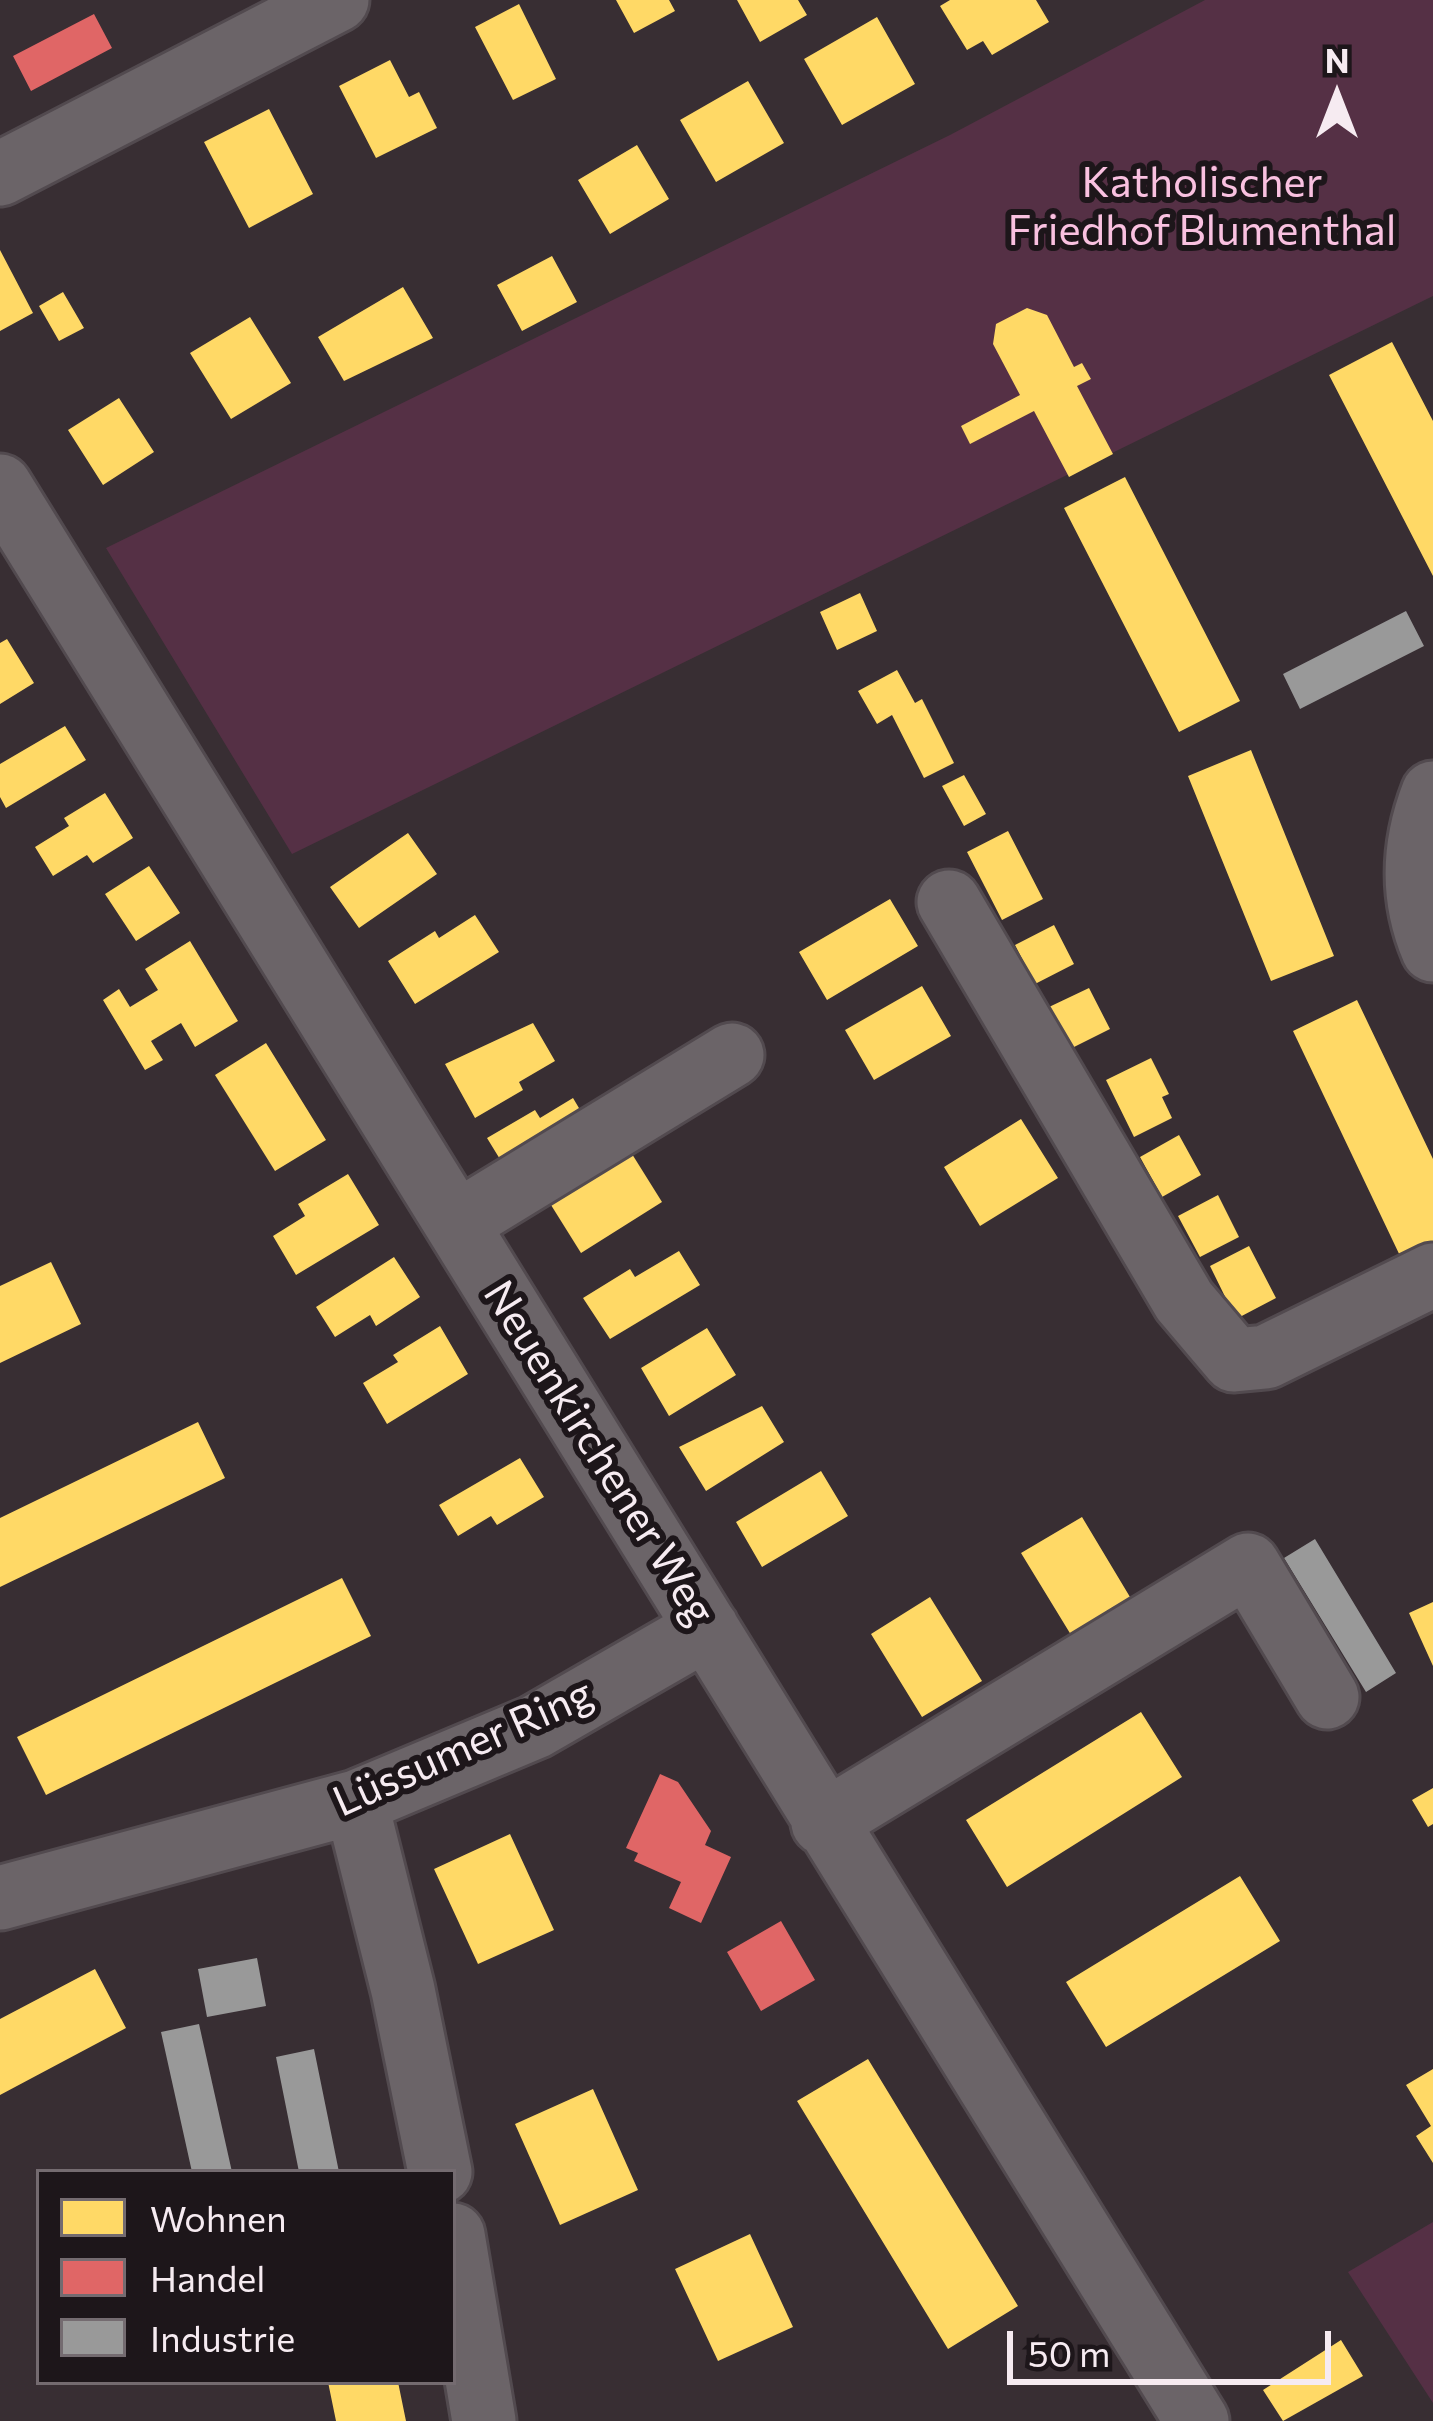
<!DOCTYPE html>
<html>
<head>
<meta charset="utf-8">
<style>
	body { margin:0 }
	#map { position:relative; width:1433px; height:2421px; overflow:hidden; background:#382e33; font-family:Commissioner,sans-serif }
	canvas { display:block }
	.legend { position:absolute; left:36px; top:2169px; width:420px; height:216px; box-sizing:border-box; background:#1d161a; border:3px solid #746b70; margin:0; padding:15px 21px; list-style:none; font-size:36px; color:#f6ebf1 }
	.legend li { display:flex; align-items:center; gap:24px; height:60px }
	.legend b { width:60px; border:3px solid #746b70 }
	.north { position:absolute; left:1277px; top:36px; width:120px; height:120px; -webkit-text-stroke:9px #1d161a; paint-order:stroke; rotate:0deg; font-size:33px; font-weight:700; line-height:48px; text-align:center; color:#f6ebf1 }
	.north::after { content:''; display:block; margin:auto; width:42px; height:54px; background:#f6ebf1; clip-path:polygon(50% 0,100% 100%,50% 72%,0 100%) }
	.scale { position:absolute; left:1007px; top:2331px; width:324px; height:54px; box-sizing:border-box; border:6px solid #f6ebf1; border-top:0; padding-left:15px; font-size:36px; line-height:42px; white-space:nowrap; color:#f6ebf1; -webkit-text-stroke:9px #1d161a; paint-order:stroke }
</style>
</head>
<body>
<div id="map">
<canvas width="1433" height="2421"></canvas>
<ul class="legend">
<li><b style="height:33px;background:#ffd966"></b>Wohnen</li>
<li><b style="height:33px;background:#e06666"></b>Handel</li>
<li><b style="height:33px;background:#999"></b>Industrie</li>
</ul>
<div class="north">N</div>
<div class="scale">50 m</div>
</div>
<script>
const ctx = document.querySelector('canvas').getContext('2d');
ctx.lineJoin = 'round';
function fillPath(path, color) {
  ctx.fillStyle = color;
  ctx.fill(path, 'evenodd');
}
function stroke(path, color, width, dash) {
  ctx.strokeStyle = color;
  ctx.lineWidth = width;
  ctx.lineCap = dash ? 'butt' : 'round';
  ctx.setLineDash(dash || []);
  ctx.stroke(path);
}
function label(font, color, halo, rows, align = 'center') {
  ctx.font = font + ' Commissioner,sans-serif';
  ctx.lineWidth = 12;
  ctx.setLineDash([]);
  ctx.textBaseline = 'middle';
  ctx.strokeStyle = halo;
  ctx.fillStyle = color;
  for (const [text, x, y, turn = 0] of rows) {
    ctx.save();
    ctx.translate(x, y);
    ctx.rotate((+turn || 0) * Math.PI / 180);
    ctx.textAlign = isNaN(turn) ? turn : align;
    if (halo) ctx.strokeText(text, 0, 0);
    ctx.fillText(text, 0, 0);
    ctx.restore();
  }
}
const green = new Path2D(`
	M1205,0h228v296l-1141,558 -186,-306 844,-413z
	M1433,2222v181l-85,-131z`);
const homes = new Path2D(`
	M616,0h53l6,11 -41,22z
	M737,0h61l9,15 -47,27z
	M950,0h86l13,22 -57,33 -9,-14 -16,9 -27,-44z
	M519,4l37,75 -43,21 -38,-73z
	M877,17l38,67 -73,41 -38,-66z
	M390,60l19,37 10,-5 18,36 -61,30 -37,-72z
	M748,81l36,62 -68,39 -36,-62z
	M269,109l44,85 -64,34 -45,-86z
	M637,145l32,54 -59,35 -32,-54z
	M0,250l33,63 -33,18z
	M552,256l25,46 -55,29 -25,-46z
	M403,287l30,51 -89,43 -26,-44z
	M63,292l21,36 -25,13 -20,-35z
	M1027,308l20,7 27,52 8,-4 9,16 -14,7 36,68 -44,23 -35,-66 -64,33 -9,-18 59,-31 -27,-51 3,-20z
	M250,317l41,66 -60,36 -41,-66z
	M1392,342l41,79v155l-104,-201z
	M119,398l35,54 -51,33 -35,-55z
	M1125,477l115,224 -61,31 -115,-224z
	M860,593l17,38 -40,19 -17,-38z
	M7,639l27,44 -34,21v-61z
	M897,670l18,33 7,-4 32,64 -30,15 -32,-63 -15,9 -19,-33z
	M65,726l21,34 -80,48 -6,-11v-33z
	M1251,750l83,206 -63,25 -83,-205z
	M964,775l22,39 -22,12 -22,-40z
	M105,793l28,45 -40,25 -6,-8 -34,21 -18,-29 34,-21 -5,-8z
	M1008,831l35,68 -41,21 -35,-68z
	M408,833l29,41 -78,54 -29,-41z
	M149,866l31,47 -44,28 -31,-47z
	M890,899l28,47 -91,54 -28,-48z
	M475,915l24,37 -84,52 -27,-43 47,-30 4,7z
	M1054,925l20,39 -39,20 -20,-39z
	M190,941l48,80 -43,26 -14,-24 -30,18 12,19 -18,10 -42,-70 16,-11 11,18 28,-17 -13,-21z
	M922,986l29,50 -77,44 -29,-50z
	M1089,988l21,41 -40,20 -21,-42z
	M1357,1000l76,159v86l-31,15 -109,-229z
	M533,1023l22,38 -36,21 4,8 -48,28 -30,-54z
	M266,1043l60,97 -51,31 -60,-96z
	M1151,1058l18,36 -7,3 10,21 -38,19 -28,-57z
	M573,1098l22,37 -81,47 -27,-44 48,-28 5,8z
	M1021,1119l37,59 -78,48 -36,-59z
	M1179,1135l22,40 -39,22 -22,-40z
	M632,1154l30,48 -81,51 -30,-48z
	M348,1174l31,51 -83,50 -23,-39 32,-20 -7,-12z
	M1218,1195l21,42 -39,20 -22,-41z
	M1249,1246l27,52 -40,21 -26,-53z
	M679,1251l21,34 -90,54 -27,-41 47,-29 5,8z
	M394,1257l26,40 -44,29 -6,-11 -35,22 -19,-30z
	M51,1262l30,62 -81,39v-77z
	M440,1326l28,48 -81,50 -24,-41 35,-21 -5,-7z
	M707,1328l29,47 -67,41 -28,-48z
	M762,1406l22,36 -78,49 -27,-44z
	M198,1422l27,56 -225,109v-69z
	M520,1458l24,39 -47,28 -6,-9 -33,20 -19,-31z
	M821,1471l27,45 -86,51 -26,-45z
	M1082,1517l57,95 -60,36 -58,-95z
	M342,1578l29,58 -325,159 -29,-58z
	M930,1597l52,84 -60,36 -51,-83z
	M1433,1602v64l-24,-53z
	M1141,1712l41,65 -175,110 -41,-67z
	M1433,1788v36l-5,3 -16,-27z
	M510,1834l44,96 -76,34 -44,-95z
	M1240,1876l40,65 -174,106 -40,-65z
	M95,1969l31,59 -126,67v-76z
	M868,2059l150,247 -70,43 -151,-248z
	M1433,2069v94l-17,-27 15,-10 -25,-41z
	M593,2089l45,101 -78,35 -45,-101z
	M750,2234l43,93 -75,34 -43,-92z
	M1341,2340l22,36 -80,45 -20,-31z
	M328,2382h70l8,39h-70z`);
const shops = new Path2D(`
	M94,14l18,34 -81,43 -18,-35z
	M660,1774l18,8 33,49 -6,14 26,12 -30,66 -32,-15 12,-26 -47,-21 4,-8 -12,-5z
	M781,1921l34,59 -54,31 -34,-59z`);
const industry = new Path2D(`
	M1406,611l18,35 -124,63 -17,-35z
	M1315,1539l81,134 -30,19 -82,-134z
	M257,1958l9,48 -59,11 -9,-48z
	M199,2024l33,148h-40l-31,-140z
	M314,2049l25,123h-40l-23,-115z`);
const minor = new Path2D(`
	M0,174l337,-174
	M0,486l1197,1935
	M1433,793c-20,52 -22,105 0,157
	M949,902l235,399 50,59 32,-3 167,-82
	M457,1223l275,-168
	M356,1802l47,188 37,182
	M823,1823l425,-258 79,132
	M0,1898l356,-96 179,-75 172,-99
	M453,2235l31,186`);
const parkNames = [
	["Katholischer",1202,183],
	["Friedhof Blumenthal",1202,231]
];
const streetNames = [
	["Neuenkirchener Weg",599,1453,58],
	["Lüssumer Ring",463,1748,-24]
];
fillPath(green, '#553045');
fillPath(homes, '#ffd966');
fillPath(shops, '#e06666');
fillPath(industry, '#999');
stroke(minor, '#524a4f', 69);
stroke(minor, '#6b6468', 63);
label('42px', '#f9c1e0', '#1d161a', parkNames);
label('42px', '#f6ebf1', '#1d161a', streetNames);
</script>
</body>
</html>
